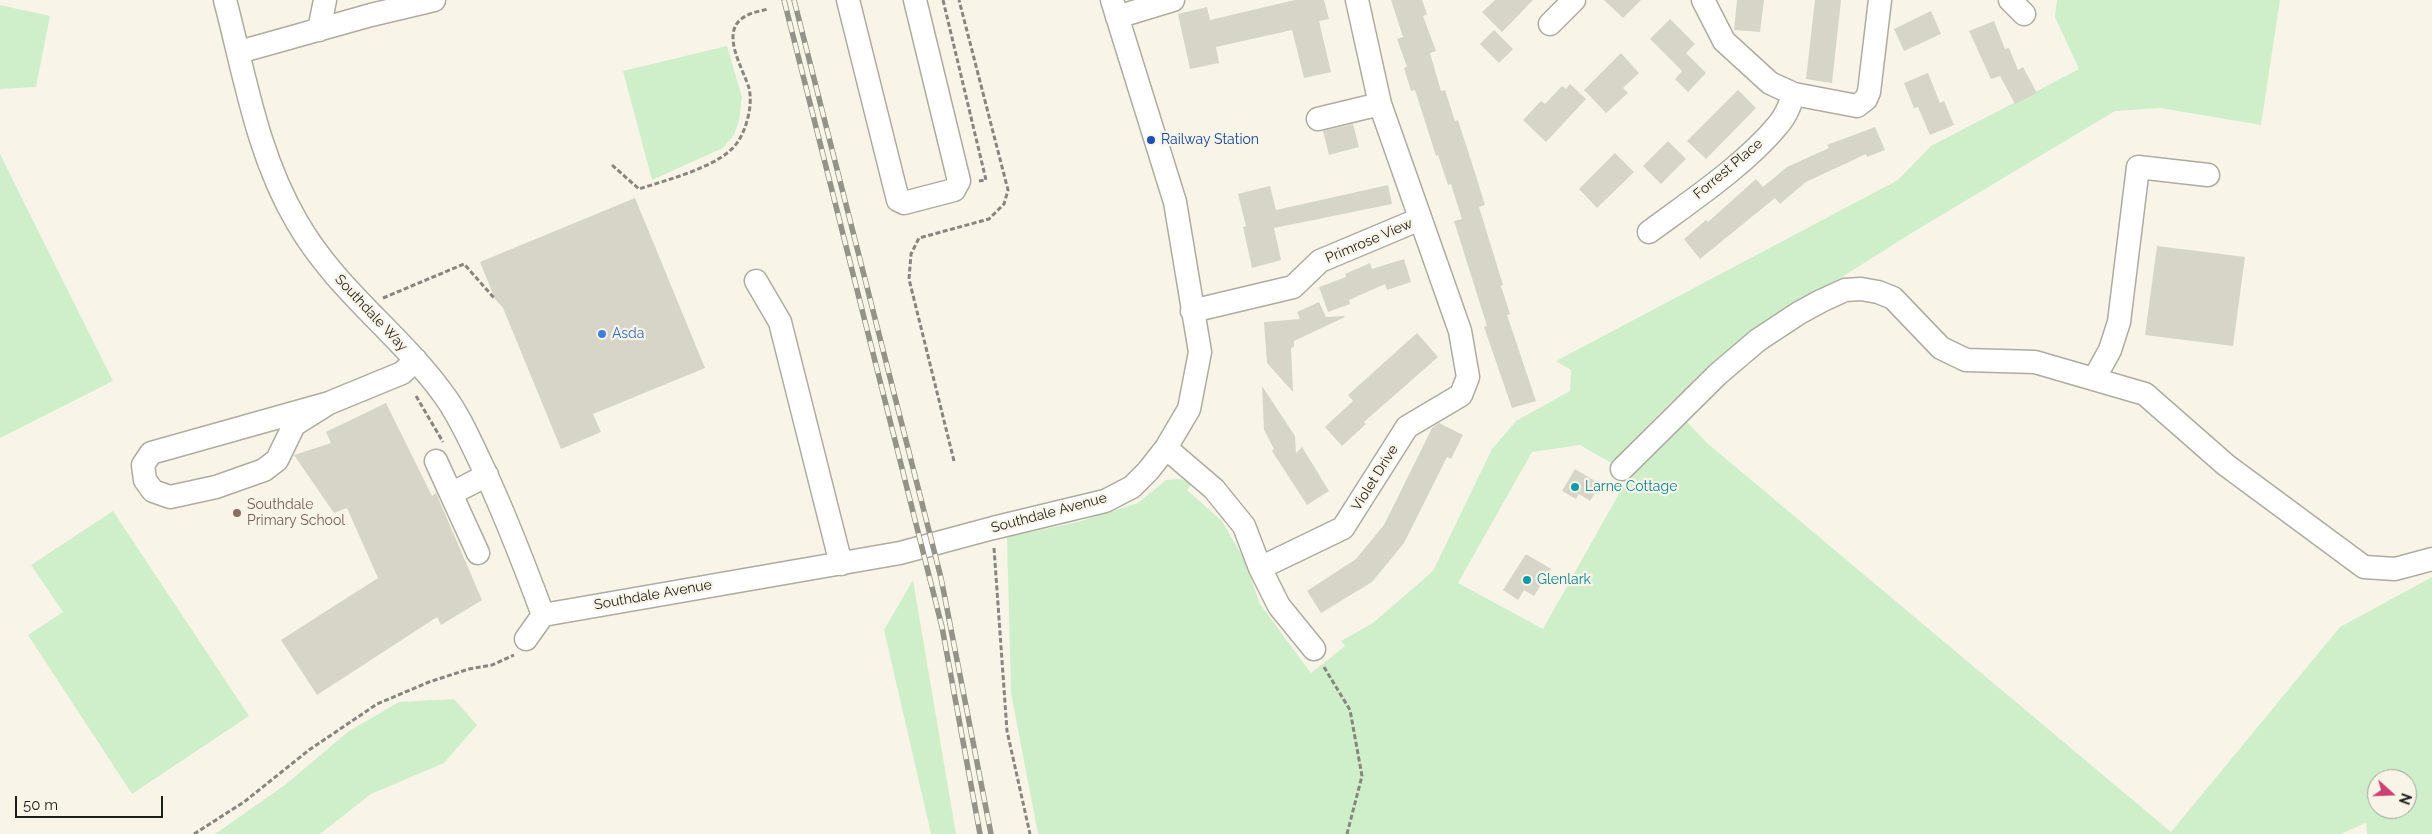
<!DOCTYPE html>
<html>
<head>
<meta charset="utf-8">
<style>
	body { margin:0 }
	#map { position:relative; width:2432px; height:834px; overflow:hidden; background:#f8f5e8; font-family:Raleway,sans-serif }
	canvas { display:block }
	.north { position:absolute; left:2367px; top:769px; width:50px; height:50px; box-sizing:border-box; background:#f8f5e8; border:1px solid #a19f95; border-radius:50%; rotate:110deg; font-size:14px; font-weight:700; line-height:20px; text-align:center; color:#1f1d19 }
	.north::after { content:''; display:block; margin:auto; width:18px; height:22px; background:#cc4073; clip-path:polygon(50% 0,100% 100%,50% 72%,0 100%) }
	.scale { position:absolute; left:15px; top:796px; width:148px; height:22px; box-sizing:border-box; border:2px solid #1f1d19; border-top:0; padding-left:6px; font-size:15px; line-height:18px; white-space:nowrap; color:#1f1d19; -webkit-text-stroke:4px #f8f5e8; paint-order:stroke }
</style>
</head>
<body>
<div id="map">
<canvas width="2432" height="834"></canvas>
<div class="north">N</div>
<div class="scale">50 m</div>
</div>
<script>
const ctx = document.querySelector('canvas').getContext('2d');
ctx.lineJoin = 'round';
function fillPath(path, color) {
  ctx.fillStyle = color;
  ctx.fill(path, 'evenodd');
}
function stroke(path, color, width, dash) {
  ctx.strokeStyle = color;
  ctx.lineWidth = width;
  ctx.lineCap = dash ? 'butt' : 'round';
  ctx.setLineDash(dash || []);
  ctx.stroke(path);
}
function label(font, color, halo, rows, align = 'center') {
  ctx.font = font + ' Raleway,sans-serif';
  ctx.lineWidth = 4.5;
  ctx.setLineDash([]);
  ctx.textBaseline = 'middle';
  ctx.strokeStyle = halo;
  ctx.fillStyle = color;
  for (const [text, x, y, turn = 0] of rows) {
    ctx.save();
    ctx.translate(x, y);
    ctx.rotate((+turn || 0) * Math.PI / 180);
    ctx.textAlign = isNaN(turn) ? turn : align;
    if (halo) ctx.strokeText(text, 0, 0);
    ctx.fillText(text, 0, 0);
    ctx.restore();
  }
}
const green = new Path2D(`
	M2057,0h223l-19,125 -101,-17 -45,3 -205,123 -161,102 -80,68 -58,59 -31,-18 -48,7 -74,131 85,46 87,-155 55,-54 22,23 464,389 169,-205 92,-50v257h-65l-1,-11 -26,11h-1302l-27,-141 -4,-156 71,-15 60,-19 28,-23 14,-1 12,5 -5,6 35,31 23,40 15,43 51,69 34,-27 -4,-5 32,-18 60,-52 59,-122 24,-28 54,-30 1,-21 -15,-9 342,-181 33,-34 148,-77 -24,-52zM2377,779h30v30h-30z
	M0,5l50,11 -14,71 -36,2z
	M727,46l15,51 -3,24 -5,14 -11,13 -71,32 -29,-109z
	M0,154l113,227 -113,57z
	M113,511l136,205 -117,78 -104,-159 35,-23 -32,-47z
	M913,580l43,254h-25l-47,-204z
	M454,699l23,26 -33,38 -73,31 -51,40h-105l70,-49 64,-54 50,-29z`);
const building = new Path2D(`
	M1295,0h29l5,19 -10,2 12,51 -27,6 -12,-48 -76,17 3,16 -29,6 -12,-55 29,-7 3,13z
	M1391,0h31l5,14 -4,2 13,35 -6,2 11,38 4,-1 10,31 3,-1 18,56 9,29 -6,2 24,78 -2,1 9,28 -3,1 29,86 -24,7 -28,-81 3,-1 -33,-105 8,-2 -11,-35 -3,1 -10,-30 -2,1 -21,-66 -4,1 -7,-23 3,-1 -10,-28 6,-2z
	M1495,0h38l-31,32 -20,-20z
	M1604,0h37l-18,18z
	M1737,0h27l-4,32 -26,-2z
	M1815,0h26l-9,83 -26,-4z
	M1931,11l10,23 -37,17 -10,-22z
	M1670,19l25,25 -9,9 20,20 -18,19 -13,-13 7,-8 -32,-32z
	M1994,21l11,28 4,-1 9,22 5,-3 14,26 -22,11 -15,-28 -9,3 -22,-48z
	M1494,30l19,19 -14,14 -19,-19z
	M1621,53l18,20 -16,15 5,5 -22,20 -22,-23z
	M1928,73l12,30 4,-2 10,24 -24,10 -12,-28 -4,1 -10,-25z
	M1570,84l16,15 -40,43 -23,-22 18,-19 4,3 17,-18 4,3z
	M1738,90l18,18 -50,51 -19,-18z
	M1353,124l6,23 -30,8 -6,-24z
	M1875,127l10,23 -18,7 -1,-3 -60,28 -26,22 -5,-6 -75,61 -16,-20 22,-19 2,2 48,-43 7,8 24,-20 42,-19 -2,-3z
	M1668,141l18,18 -25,25 -18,-18z
	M1615,153l19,19 -37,36 -18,-19z
	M1388,185l4,19 -118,24 7,32 -29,8 -9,-41 3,-1 -8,-32 32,-8 6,24z
	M635,198l70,170 -112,46 8,18 -40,17 -58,-141 -8,-9 -15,-37z
	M2157,246l88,11 -12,89 -88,-11z
	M1404,259l7,23 -24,8 -2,-6 -36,16 1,4 -22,8 -9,-25 27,-10 -1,-3 25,-11 2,6z
	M1319,302l7,15 18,-1 1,1 -51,24v6l-3,1 2,44 -26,-29 -3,-41 36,-3 -3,-7z
	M1417,333l21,24 -74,65 2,2 -24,22 -17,-19 28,-26 -5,-6z
	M1262,386l33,50 1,17 6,-6 27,44 -22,14 -35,-54 2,-2 -10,-19z
	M386,403l46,93 4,-3 46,107 -41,25 -4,-8 -120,78 -36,-55 97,-62 -31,-70 -13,5 -40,-58 37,-12 -5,-11z
	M1439,423l24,12 -12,24 -4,-2 -43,86 -32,39 -51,31 -14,-22 49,-32 28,-34 48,-97z
	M1575,469l25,15 -10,17 -11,-7 -3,5 -14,-8z
	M1526,554l25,15 -17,27 -10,-6 -6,10 -15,-10z`);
const path = new Path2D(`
	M943,0l43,180 -7,1
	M612,165l27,24c27,-9 81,-22 98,-46 10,-14 16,-39 12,-55 -6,-20 -31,-58 -3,-72 6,-4 15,-5 22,-7
	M383,298l81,-34 31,35
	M416,396l27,46
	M954,461l-45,-182 2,-25 8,-16 70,-19 15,-15 4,-14 -49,-190
	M994,548l13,183 23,103
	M1324,667l26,43 12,66 -15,58
	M194,834l50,-32 65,-52 68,-46 52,-22 40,-13 23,-4 22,-10`);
const minor = new Path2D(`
	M225,0c20,76 32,154 72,222 39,68 102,111 147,173 14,19 24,41 34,62 25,52 45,104 65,158
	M848,0l50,200 6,3 50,-13 5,-9 -44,-181
	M1703,0l21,41 46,42 24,11 63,12 9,-7 3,-7 11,-92
	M2010,0l14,14
	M1117,17l56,-17
	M1550,24l24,-24
	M319,30l6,-30
	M239,52l132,-37 63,-15
	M1318,119l62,-15
	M1649,232c42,-31 96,-67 129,-107 8,-9 12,-20 16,-31
	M756,281l24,41 61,242
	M1192,311l101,-24 27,-26 100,-42
	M2094,379l16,-29 9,-28 19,-155 70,8
	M329,403l-35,22 -17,35 -13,10 -48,17 -46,10 -17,-6 -8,-11 -2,-15 8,-12 178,-50 73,-30 14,-13
	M1166,448l48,41 30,37 16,42 19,38 35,43
	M436,461l42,92
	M1622,469l96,-95 40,-34 41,-27 22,-12 24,-11 16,-1 17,3 15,6 48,50 25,12 69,2 110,32 81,71 138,102 31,2 37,-10
	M451,494l36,-19
	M1260,568l83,-40 64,-101 54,-32 7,-18 -8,-46 -80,-227 -23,-104
	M543,615l357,-62 93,-25 112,-27 27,-14 16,-16 18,-23 23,-39 11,-57 -25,-150 -63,-202
	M526,639l17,-24`);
const rail = new Path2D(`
	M784,0l158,627 38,207
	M794,0l147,578 50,256`);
const markers = [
	[1151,140,5,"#1a4fb4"],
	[602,334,5,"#3f7fe0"],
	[1575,487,5,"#0f9aa8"],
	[237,513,5,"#8d6e63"],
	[1527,580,5,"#0f9aa8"]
];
const transitNames = [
	["Railway Station",1161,140]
];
const streetNames = [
	["Forrest Place",1728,169,-40],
	["Primrose View",1369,241,-23],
	["Southdale Way",371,313,47],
	["Violet Drive",1375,478,-58],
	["Southdale Avenue",1049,513,-15],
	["Southdale Avenue",653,595,-10]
];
const shopNames = [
	["Asda",612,334]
];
const cultureNames = [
	["Larne Cottage",1585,487],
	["Glenlark",1537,580]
];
const educationNames = [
	["Southdale",247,505],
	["Primary School",247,521]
];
fillPath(green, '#cfefcb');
fillPath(building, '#d7d5c8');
stroke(minor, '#aeaba0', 25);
stroke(path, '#87857d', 3, [5, 2.5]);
stroke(minor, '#fff', 22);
stroke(rail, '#949289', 5.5);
stroke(rail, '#f8f5e8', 4, [11]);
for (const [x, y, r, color] of markers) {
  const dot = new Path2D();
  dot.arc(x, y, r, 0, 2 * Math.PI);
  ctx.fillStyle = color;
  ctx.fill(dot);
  stroke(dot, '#f8f5e8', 2);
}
label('14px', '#164399', '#f8f5e8', transitNames, 'left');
label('14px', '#1f1d19', '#f8f5e8', streetNames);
label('14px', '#366cbe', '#f8f5e8', shopNames, 'left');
label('14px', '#0d838f', '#f8f5e8', cultureNames, 'left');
label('14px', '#785e54', '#f8f5e8', educationNames, 'left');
</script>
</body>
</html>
